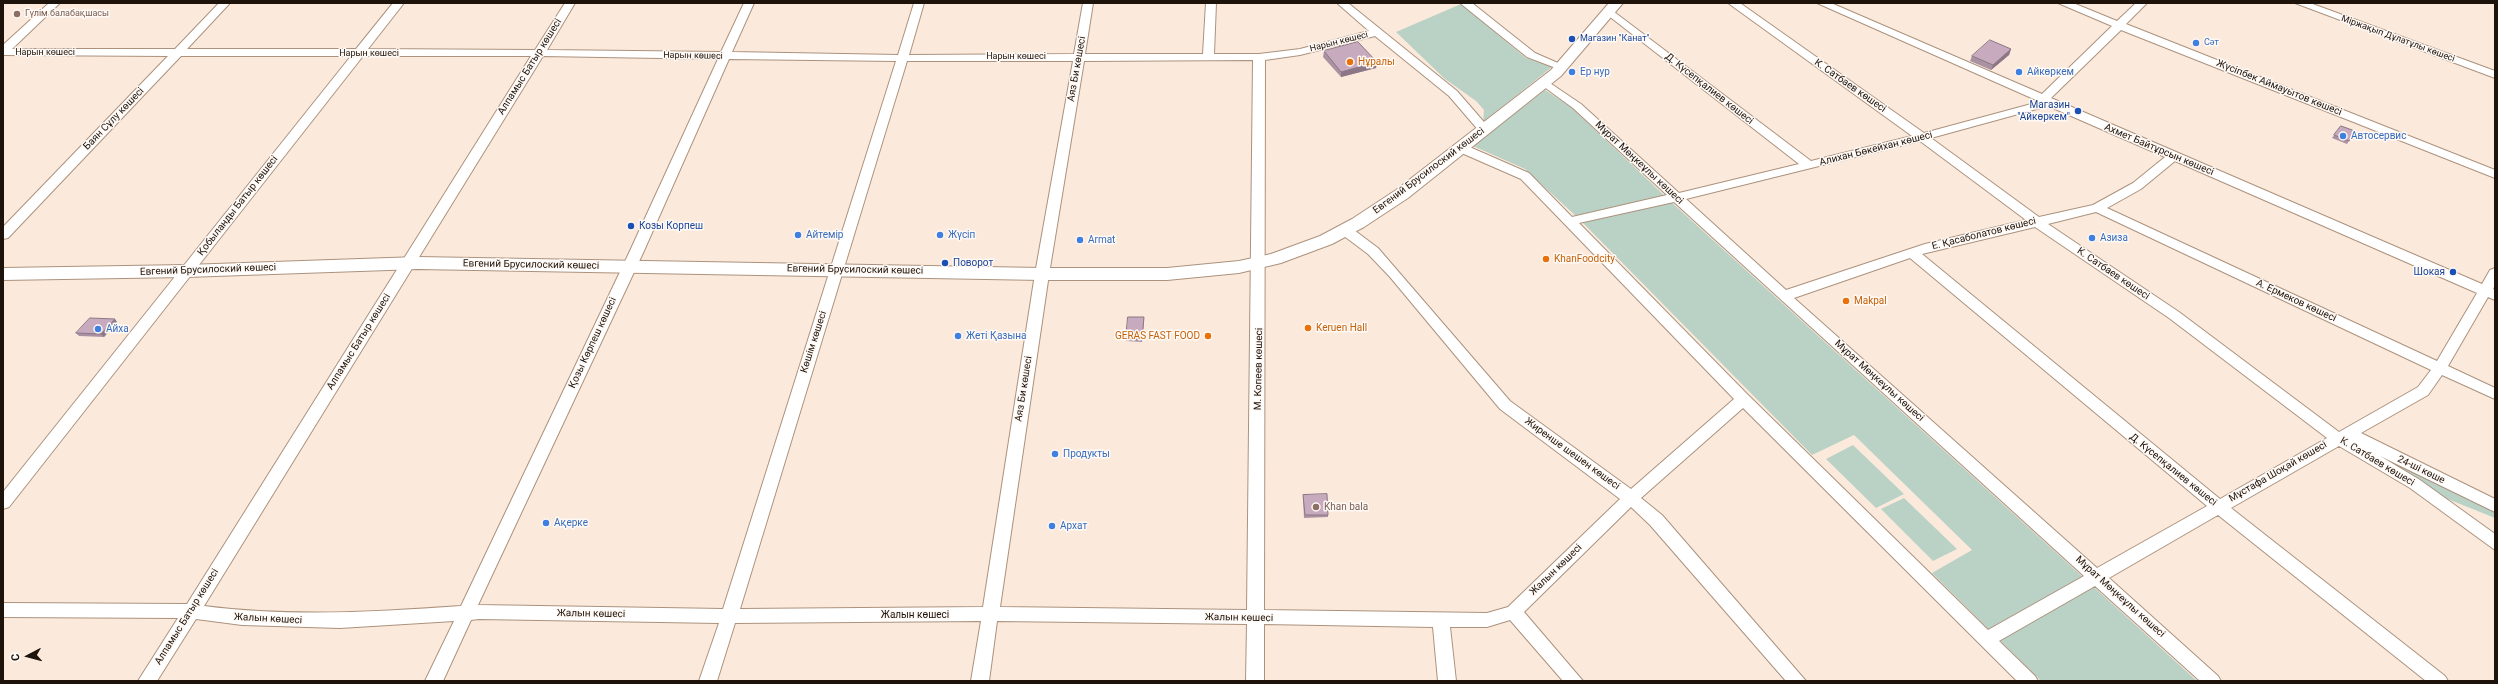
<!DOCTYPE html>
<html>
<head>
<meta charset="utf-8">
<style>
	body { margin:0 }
	#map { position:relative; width:2498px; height:684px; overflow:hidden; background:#fbeadc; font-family:Roboto,sans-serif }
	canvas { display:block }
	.frame { position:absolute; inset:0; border:4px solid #1d130b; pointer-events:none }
	.north { position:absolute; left:8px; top:636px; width:40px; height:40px; -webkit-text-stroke:3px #fff9f5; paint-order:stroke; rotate:264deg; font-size:11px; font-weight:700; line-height:16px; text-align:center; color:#1d130b }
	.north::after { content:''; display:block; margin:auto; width:14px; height:18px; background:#1d130b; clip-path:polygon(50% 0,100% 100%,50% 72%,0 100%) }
</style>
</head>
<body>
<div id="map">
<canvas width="2498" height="684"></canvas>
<div class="frame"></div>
<div class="north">С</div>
</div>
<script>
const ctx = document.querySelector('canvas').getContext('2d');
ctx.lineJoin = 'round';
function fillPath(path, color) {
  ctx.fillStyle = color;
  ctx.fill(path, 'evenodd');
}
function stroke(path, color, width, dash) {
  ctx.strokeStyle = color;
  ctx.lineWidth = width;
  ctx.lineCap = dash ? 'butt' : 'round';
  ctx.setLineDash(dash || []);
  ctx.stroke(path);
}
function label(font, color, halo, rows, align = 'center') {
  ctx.font = font + ' Roboto,sans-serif';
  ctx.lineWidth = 3;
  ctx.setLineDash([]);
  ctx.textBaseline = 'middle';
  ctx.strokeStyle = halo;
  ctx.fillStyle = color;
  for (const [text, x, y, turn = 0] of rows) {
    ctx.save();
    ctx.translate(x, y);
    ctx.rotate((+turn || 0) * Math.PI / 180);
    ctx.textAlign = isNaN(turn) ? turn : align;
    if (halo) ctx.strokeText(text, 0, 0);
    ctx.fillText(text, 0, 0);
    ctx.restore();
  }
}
const green = new Path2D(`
	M1461,4l65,54 26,9 -69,55 1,-12 -8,-9 -31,-22 -49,-47z
	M1545,90l26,17 98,93 528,481h-156l-109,-108 40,-23 -118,-115 -42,20 -233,-236 -54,-50 -52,-23z
	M1853,445l51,49 -28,14 -50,-49z
	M2364,449l131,62v7l-50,-20z
	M1904,498l53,51 -24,12 -52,-52z`);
const minor = new Path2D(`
	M49,3h11l-48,46h163l44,-46h11l-43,46h169l37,-46h11l-36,46 167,1 30,-47h10l-28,47 174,2 23,-49h10l-22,49 166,3 16,-52h10l-15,52 165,-1 9,-51h10l-8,51h118l3,-51h10l-2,51h45l41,-5 69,-18 -32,-28h11l109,88 33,38 -2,3h-8l-31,-36 -74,-60 -75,19 -35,5 -1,550 223,3 21,-6 112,-108 -120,-90 -110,-132 -22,-23 -28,-21 -1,-3 1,-3h10l28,21 132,153 121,88 103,-90 -213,-220 -64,-28 -2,-3 2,-3h8l64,28 43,44 95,-22 -94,-87 -33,-24v-4l4,-1 37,25 98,89 120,-29 -194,-151v-4l4,-1 202,153 101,-25 -184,-133h12l184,130 111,-30 1,-3 -219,-97h14l211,91 70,-68 -54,-23h15l44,18 19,-18h11l-21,21 369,146v8l-374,-148 -70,68 431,186 8,-14 5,-2v17l-2,4 2,1v10l-7,-3 -40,69 47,22v11l-53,-24 -14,20 -67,38 134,66v13l-115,-56 40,24 75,54v16l-85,-62 -71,-42 -108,62 214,168 3,5h-22l-208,-166 -109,63 109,98 3,5h-21l-105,-95 -96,55 36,35 3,5h-21l-274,-273 -102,90 21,17 144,166h-20l-136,-156 -19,-18 -107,105 59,69h-20l-53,-61 -23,7h-37l6,54h-18l-5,-54 -169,-3v57h-18l1,-57 -250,-3 -8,60h-18l10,-60 -246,2 -18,58h-18l20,-58 -240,-4 -8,1 -28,61h-18l29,-60 -114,7 -98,-3 -46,-6 -39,62h-19l40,-63 -175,-1v-14l184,1 344,-548h-168l-354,451 -6,2v-17l348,-436h-170l-173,182 -5,1v-12l165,-171 -165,-1v-10zM543,56l175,3 -89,194 -168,353c-86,6 -171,11 -257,0zM729,59l167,2 -173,548 -245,-4 165,-352zM1253,60l-6,550 -247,-3 49,-333 35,-213zM907,61h166l-38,213 -52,333 -243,2zM2046,105l119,52 -32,26 -40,22 -54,12 -108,-79 113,-31zM1920,141l106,79 -101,24 -139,46 -100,-91zM2175,161l302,132 -40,68 -330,-153 34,-19zM1674,202l410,374 -96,54 -240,-235 -169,-172zM2096,212l335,158 -13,17 -79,45 -160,-120 -131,-88zM2035,227l134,91 158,120 -107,61 -298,-245zM1910,258l297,248 -110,62 -303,-270z
	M1460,3h12l63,50 32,14 -6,3 -34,-13z
	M2295,3h15l185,68v7z`);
const major = new Path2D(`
	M1609,3h14l-62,73 -153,122 -44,29 -32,17 -51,19 -42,10 -72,7h-125l-624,-11 -232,8 -183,3v-12l183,-3 232,-8 624,11h125l72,-7 32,-7 49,-18 32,-17 44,-29 155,-120z`);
const wall = new Path2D(`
	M2011,49l-2,6 -18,15 -21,-9 2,-5z
	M1324,51l53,11 -1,6 -35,9 -18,-20z
	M2341,126l14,5 -8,13 -15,-6z
	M1144,317l-2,25 -16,-1v-2z
	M117,322l-13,15 -25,-1 -3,-3z
	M1303,495l25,20v2l-24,1z`);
const shadedWall = new Path2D(`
	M2011,49l-2,6 -18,15 2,-5z
	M1377,62l-1,6 -35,9v-5z
	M1144,317v3l-2,22v-3z
	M115,319l2,3 -13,15 -3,-3z`);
const building = new Path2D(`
	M1990,40l21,9 -18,16 -21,-9z
	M1358,42l19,20 -36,10 -17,-21z
	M2341,126l14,5 -6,10 -15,-6z
	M1128,317h16l-2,22h-16z
	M90,318l25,1 -14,15 -25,-1z
	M1327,494l1,21h-23l-2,-20z`);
const markers = [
	[17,14,4,"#8d6e63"],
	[1572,39,4,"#1a4fb4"],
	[2196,43,4,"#3f7fe0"],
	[1350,62,4,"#e8710a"],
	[1572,72,4,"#3f7fe0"],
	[2019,72,4,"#3f7fe0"],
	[2078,111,4,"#1a4fb4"],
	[2343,136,4,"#3f7fe0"],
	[631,226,4,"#1a4fb4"],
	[798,235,4,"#3f7fe0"],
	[940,235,4,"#3f7fe0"],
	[2092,238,4,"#3f7fe0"],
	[1080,240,4,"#3f7fe0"],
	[1546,259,4,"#e8710a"],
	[945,263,4,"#1a4fb4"],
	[2453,272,4,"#1a4fb4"],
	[1846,301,4,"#e8710a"],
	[1308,328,4,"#e8710a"],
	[98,329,4,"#3f7fe0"],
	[958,336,4,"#3f7fe0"],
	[1208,336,4,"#e8710a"],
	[1055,454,4,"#3f7fe0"],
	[1316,507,4,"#8d6e63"],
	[546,523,4,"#3f7fe0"],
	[1052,526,4,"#3f7fe0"]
];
const farEducationnames = [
	["Гүлім балабақшасы",25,14]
];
const farTransitnames = [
	["Магазин \"Канат\"",1580,39]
];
const farStreetnames = [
	["Міржақып Дұлатұлы көшесі",2398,39,20],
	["Нарын көшесі",1339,42,-14],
	["Нарын көшесі",45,53],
	["Нарын көшесі",369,54],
	["Нарын көшесі",693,56,1],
	["Нарын көшесі",1016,57]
];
const farShopnames = [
	["Сәт",2204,43]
];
const foodNames = [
	["Нұралы",1358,62],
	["KhanFoodcity",1554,259],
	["Makpal",1854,301],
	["Keruen Hall",1316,328],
	["GERAS FAST FOOD",1200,336,"right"]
];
const streetNames = [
	["Алпамыс Батыр көшесі",530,67,-58],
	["Аяз Би көшесі",1077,69,-80],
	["К. Сатбаев көшесі",1850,86,35],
	["Жүсіпбек Аймауытов көшесі",2279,88,22],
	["Д. Күсепқалиев көшесі",1709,89,38],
	["Баян Сұлу көшесі",114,119,-46],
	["Алихан Бөкейхан көшесі",1876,149,-14],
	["Ахмет Байтұрсын көшесі",2159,150,23],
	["Мұрат Мөңкеұлы көшесі",1639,163,43],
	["Евгений Брусилоский көшесі",1429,171,-37],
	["Қобыланды Батыр көшесі",238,206,-52],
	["Е. Қасаболатов көшесі",1984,234,-14],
	["Евгений Брусилоский көшесі",531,265,1],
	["Евгений Брусилоский көшесі",208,270,-2],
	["Евгений Брусилоский көшесі",855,270,1],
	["К. Сатбаев көшесі",2113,274,34],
	["А. Ермеков көшесі",2296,301,25],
	["Алпамыс Батыр көшесі",359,342,-58],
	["Көшім көшесі",814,342,-72],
	["Қозы Көрпеш көшесі",593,343,-65],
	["М. Копеев көшесі",1259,369,-89],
	["Мұрат Мөңкеұлы көшесі",1879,381,42],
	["Аяз Би көшесі",1024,389,-81],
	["Жиренше шешен көшесі",1572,454,36],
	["К. Сатбаев көшесі",2377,462,31],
	["Д. Күсепқалиев көшесі",2173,470,39],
	["24-ші көше",2421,470,26],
	["Мұстафа Шоқай көшесі",2278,472,-30],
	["Жалын көшесі",1556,570,-44],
	["Мұрат Мөңкеұлы көшесі",2120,597,42],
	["Жалын көшесі",591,614,1],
	["Жалын көшесі",915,615],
	["Алпамыс Батыр көшесі",187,617,-58],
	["Жалын көшесі",1239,618,1],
	["Жалын көшесі",268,619,3]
];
const shopNames = [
	["Ер нур",1580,72],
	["Айкөркем",2027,72],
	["Автосервис",2351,136],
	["Айтемір",806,235],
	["Жүсіп",948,235],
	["Азиза",2100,238],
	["Armat",1088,240],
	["Айха",106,329],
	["Жеті Қазына",966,336],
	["Продукты",1063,454],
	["Ақерке",554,523],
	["Архат",1060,526]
];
const transitNames = [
	["Магазин",2070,105],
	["\"Айкөркем\"",2070,117],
	["Козы Корпеш",639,226,"left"],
	["Поворот",953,263,"left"],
	["Шокая",2445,272]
];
const educationNames = [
	["Khan bala",1324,507]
];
fillPath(green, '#bad2c6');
stroke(minor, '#ac927d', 2);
stroke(major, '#ac927d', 2);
fillPath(minor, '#fff');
fillPath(major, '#fff');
fillPath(wall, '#ab92a3');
fillPath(shadedWall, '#8b7785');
fillPath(building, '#c7aabe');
stroke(building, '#8b7785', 1);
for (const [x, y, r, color] of markers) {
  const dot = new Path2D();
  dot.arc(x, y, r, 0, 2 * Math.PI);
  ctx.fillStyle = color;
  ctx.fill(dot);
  stroke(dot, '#fff9f5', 1.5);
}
label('9px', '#785e54', '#fff9f5', farEducationnames, 'left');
label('9px', '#164399', '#fff9f5', farTransitnames, 'left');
label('9px', '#1d130b', '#fff9f5', farStreetnames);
label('9px', '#366cbe', '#fff9f5', farShopnames, 'left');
label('10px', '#c56008', '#fff9f5', foodNames, 'left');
label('10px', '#1d130b', '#fff9f5', streetNames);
label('10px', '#366cbe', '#fff9f5', shopNames, 'left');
label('10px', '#164399', '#fff9f5', transitNames, 'right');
label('10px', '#785e54', '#fff9f5', educationNames, 'left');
</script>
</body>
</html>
